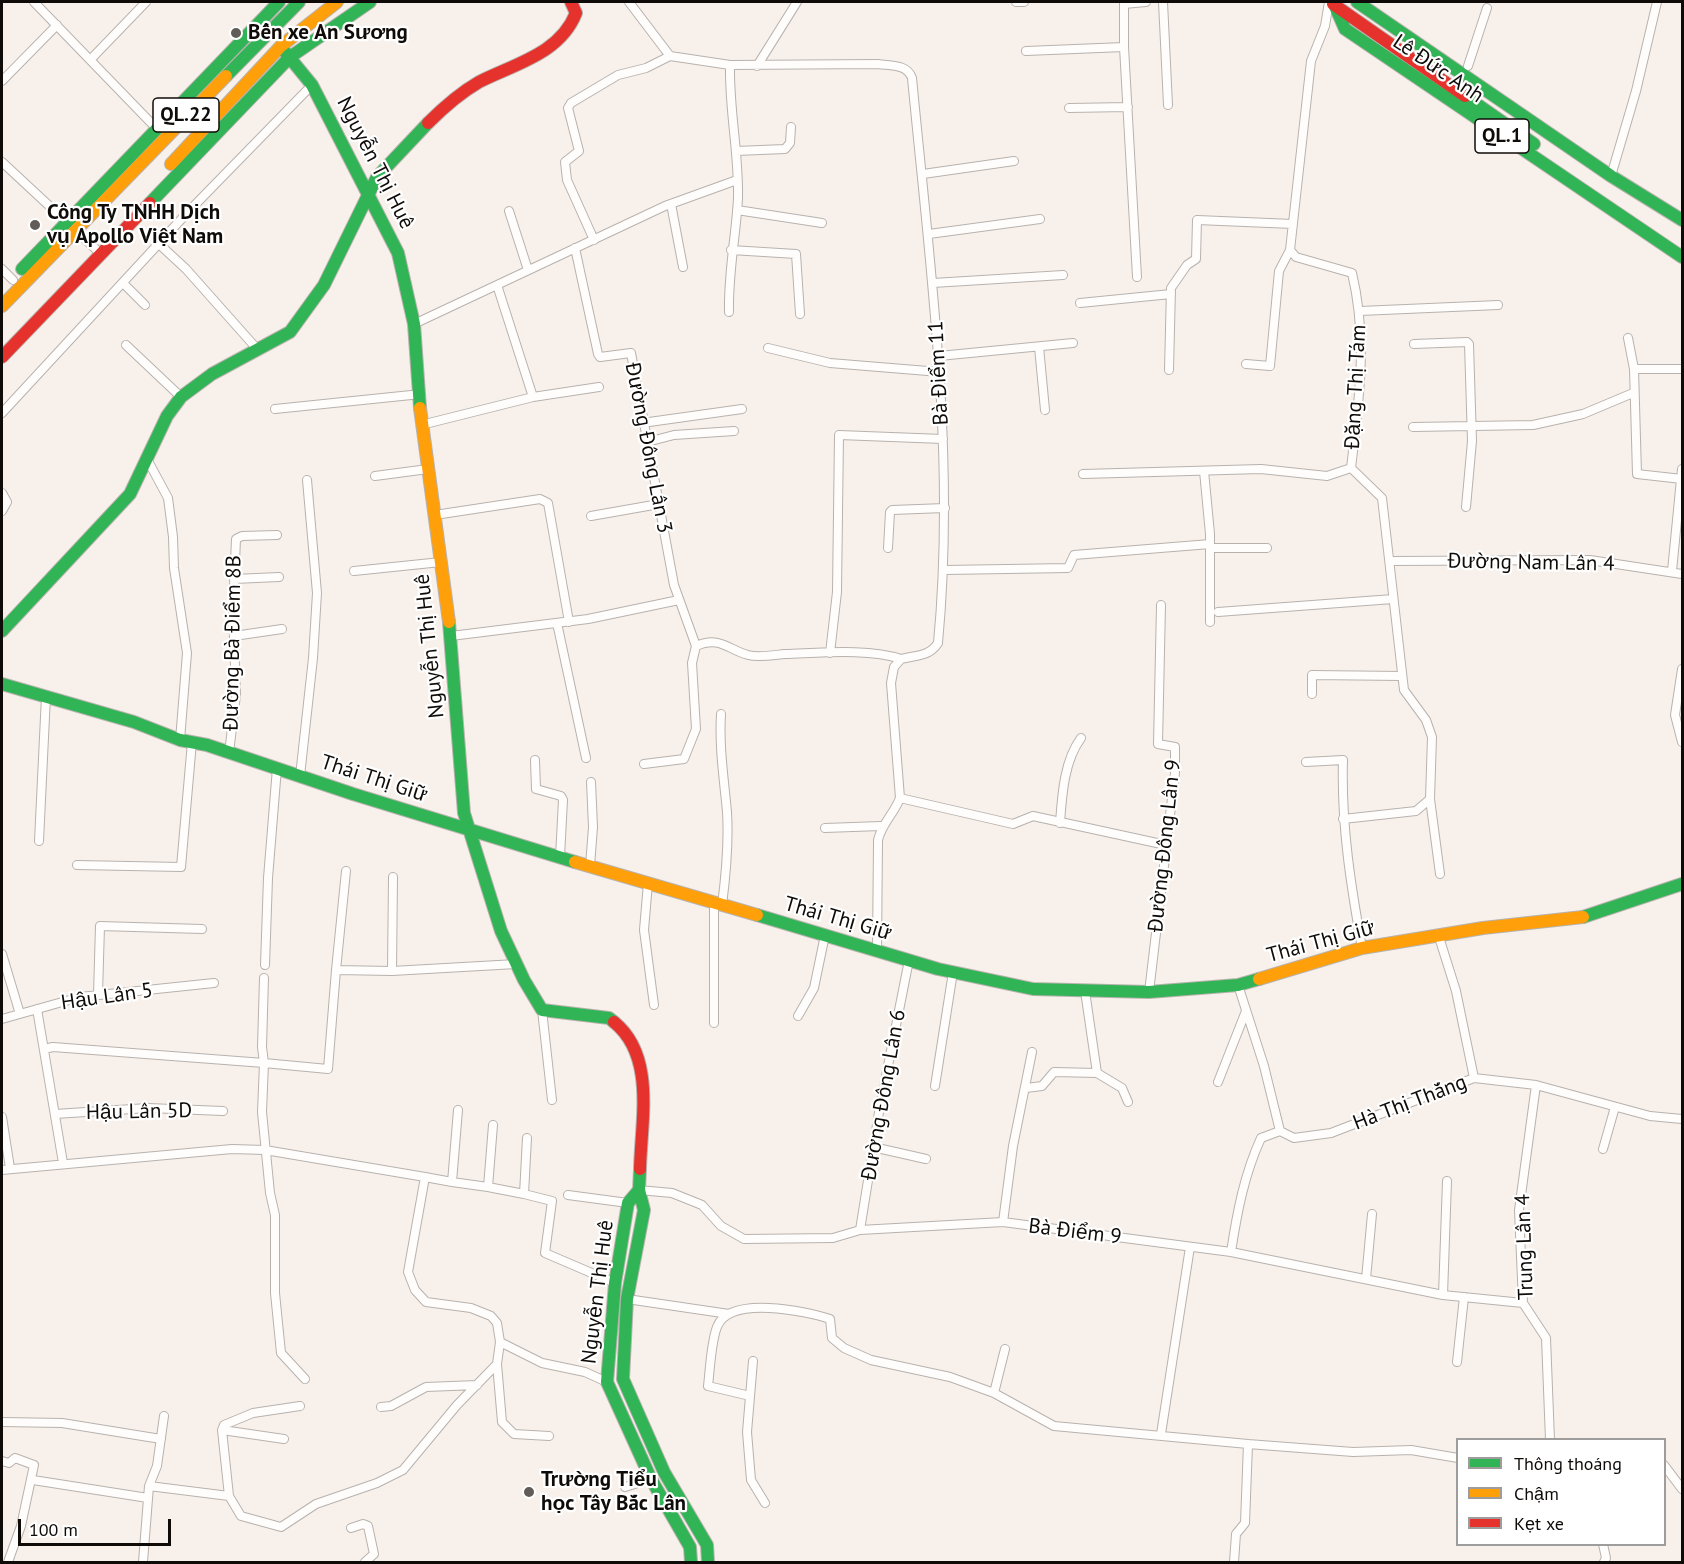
<!DOCTYPE html>
<html>
<head>
<meta charset="utf-8">
<style>
	body { margin:0 }
	#map { position:relative; width:1684px; height:1564px; overflow:hidden; background:#f8f1eb; font-family:"PT Sans",sans-serif }
	canvas { display:block }
	.frame { position:absolute; inset:0; border:3px solid #0f0b08; pointer-events:none }
	.legend { position:absolute; left:1456px; top:1438px; width:210px; height:108px; box-sizing:border-box; background:#fff; border:2px solid #9f9d9c; margin:0; padding:8px 10px; list-style:none; font-size:18px; color:#0f0b08 }
	.legend li { display:flex; align-items:center; gap:12px; height:30px }
	.legend b { width:30px; border:2px solid #9f9d9c }
	.scale { position:absolute; left:18px; top:1519px; width:153px; height:27px; box-sizing:border-box; border:3px solid #0f0b08; border-top:0; padding-left:8px; font-size:18px; line-height:21px; white-space:nowrap; color:#0f0b08; -webkit-text-stroke:4px #fff; paint-order:stroke }
</style>
</head>
<body>
<div id="map">
<canvas width="1684" height="1564"></canvas>
<div class="frame"></div>
<ul class="legend">
<li><b style="height:8px;background:#30b455"></b>Thông thoáng</li>
<li><b style="height:8px;background:#ff9f0a"></b>Chậm</li>
<li><b style="height:8px;background:#e5322d"></b>Kẹt xe</li>
</ul>
<div class="scale">100 m</div>
</div>
<script>
const ctx = document.querySelector('canvas').getContext('2d');
ctx.lineJoin = 'round';
function stroke(path, color, width, dash) {
  ctx.strokeStyle = color;
  ctx.lineWidth = width;
  ctx.lineCap = dash ? 'butt' : 'round';
  ctx.setLineDash(dash || []);
  ctx.stroke(path);
}
function label(font, color, halo, rows, align = 'center') {
  ctx.font = font + ' "PT Sans",sans-serif';
  ctx.lineWidth = 4.5;
  ctx.setLineDash([]);
  ctx.textBaseline = 'middle';
  ctx.strokeStyle = halo;
  ctx.fillStyle = color;
  for (const [text, x, y, turn = 0] of rows) {
    ctx.save();
    ctx.translate(x, y);
    ctx.rotate((+turn || 0) * Math.PI / 180);
    ctx.textAlign = isNaN(turn) ? turn : align;
    if (halo) ctx.strokeText(text, 0, 0);
    ctx.fillText(text, 0, 0);
    ctx.restore();
  }
}
const street = new Path2D(`
	M34,2l122,126
	M629,2l41,54 60,9 148,-1c13,2 29,0 34,14 18,189 44,376 26,565 -9,14 -22,12 -37,16l-7,8 -3,16 9,115c-6,16 -18,25 -22,42l-1,110
	M1016,2h8
	M1124,2v45l13,230
	M1163,2l5,103
	M1329,2l-4,24 -14,35 -21,189 6,7 56,16c16,67 7,128 -1,195l31,30 22,192 22,30 6,17 -2,62 10,75
	M1124,4l22,-2
	M1026,51l98,-4
	M91,59l55,-57
	M757,66l40,-64
	M1468,66l19,-58
	M2,81l55,-56
	M1069,108l59,-1
	M736,151l49,-2 5,-6 1,-16
	M2,162l99,92
	M923,174l91,-13
	M1611,176l25,-85 21,-89
	M671,204l12,63
	M737,210l85,13
	M509,211l19,59
	M929,234l111,-15
	M594,240l-27,-60 -2,-18 14,-11 -11,-43 3,-5 47,-28 28,-7 24,-12
	M159,244l27,25 72,81
	M575,248l23,106 2,3 31,-4 43,232 22,61
	M731,250l65,4 4,60
	M2,269l11,11
	M123,283l22,22
	M933,283l130,-8
	M497,285l36,112 66,-10
	M1080,303l91,-9
	M1360,311l138,-6
	M729,312c-1,-39 7,-76 9,-114 1,-45 -9,-88 -8,-133
	M414,324l251,-118 72,-26
	M1628,338l6,31 3,105 45,5
	M1414,344l53,-2 2,2 3,97 -6,66
	M126,345l55,52
	M1039,347l6,63
	M768,348l62,15 110,9
	M939,356l134,-13
	M1246,364l24,2 9,-95 11,-21
	M1634,369h48
	M1169,370l2,-82 16,-23 9,-6 1,-39 96,4
	M275,409l146,-15
	M2,413l185,-200 125,-128
	M642,423l100,-14
	M421,425l112,-28
	M1413,427l120,-2 50,-11 50,-21
	M647,442l27,-7 60,-4
	M147,459l21,39 5,39 1,31 13,85 -7,87
	M1204,471l6,63v88
	M1083,474l178,-5 66,7 24,-8
	M375,476l53,-7
	M2,493l5,9 -5,9
	M435,515l105,-16 8,4 21,119
	M591,516l68,-12
	M888,548l2,-36 2,-2 53,-2
	M1210,548h57
	M1390,561l200,-1 92,14
	M945,570l123,-2 6,-13 136,-11
	M354,571l87,-9
	M1672,571l10,-102
	M234,579l45,-2
	M1218,612l175,-13
	M557,623l29,135
	M234,636l48,-7
	M451,636l137,-17 91,-19
	M830,653l7,-61 2,-157 104,4
	M1682,669l-7,46 7,27
	M1312,694v-19l90,1
	M721,714c-2,34 3,65 6,98 2,31 -1,62 -5,93
	M229,753l7,-58 -3,-85 3,-71 6,-3 35,-1
	M535,760l1,29 25,7 2,4 -3,57
	M1306,762l37,-2c-2,65 8,126 19,188
	M644,764l40,-5 12,-30 -4,-66 4,-17c24,-10 31,3 52,9 11,3 26,0 37,-1 34,-1 84,-6 116,5
	M300,776l13,-118 4,-65 -10,-113
	M900,798l113,26 20,-8 133,29
	M1343,819l73,-8 14,-12
	M1060,823c2,-28 4,-62 21,-85
	M825,828l56,-2
	M39,841l7,-145
	M77,865l104,2 11,-125
	M590,866l3,-39 -2,-45
	M648,883l-4,47 10,75
	M1438,934l18,57 18,87
	M2,954l18,60
	M265,965l3,-87 9,-110
	M336,970l10,-99
	M392,971l1,-94
	M1238,985l26,81 16,65 14,7 37,-5 143,-55 62,7 114,31 32,3
	M1149,992l26,-219v-26l-17,-3 3,-139
	M98,994l2,-68 102,3
	M37,1009l26,154
	M542,1010l10,90
	M798,1016l16,-28 11,-53
	M2,1019l78,-22 134,-14
	M714,1023v-120
	M44,1049l9,-2 211,16 -2,-16 2,-69
	M1097,1073l25,15 6,14
	M1218,1082l28,-71
	M1536,1085l-17,125 4,93 23,35 4,102
	M935,1086l18,-114
	M1026,1088l16,-2 12,-14 43,1 -12,-82
	M55,1114l93,-6 75,3
	M2,1117l8,51
	M527,1138l-3,56 28,7 -7,52 70,30
	M873,1147l53,12
	M1603,1149l12,-42
	M2,1170l230,-21 33,1 160,27
	M452,1182l36,5 5,-62
	M488,1187l36,7
	M639,1190l33,3 30,12 19,21 23,13 89,-1 27,-8 143,-8 228,30 212,43 80,8
	M568,1195l60,8
	M1003,1222l10,-76 19,-94
	M860,1230l20,-124 29,-146
	M1231,1252c6,-39 13,-77 30,-114l19,-7
	M1366,1279l6,-65
	M1443,1295l4,-114
	M627,1299l102,15
	M500,1342l42,21 43,9 22,10
	M753,1361l-6,71 4,48 14,23
	M1457,1362l7,-65
	M497,1364l5,58 12,12 35,2
	M305,1379l-24,-26 -6,-60v-78l-5,-22 -8,-81 2,-49 64,6 8,-99 56,1 124,-7
	M994,1393l11,-44
	M750,1396l-42,-10c2,-16 3,-44 9,-59 12,-32 89,-16 113,-8l2,19 12,10 27,12 79,17 44,16 60,33 194,18 -3,79 -9,11 -2,28
	M381,1407l10,-1 35,-19 51,-2
	M2,1422l60,1 99,16
	M222,1430l62,9
	M1161,1434l29,-187
	M1248,1444l105,8 58,-2 47,8
	M2,1461l7,2 6,-5 19,7 -13,61 -13,36
	M1664,1465l18,24
	M33,1480l115,18
	M149,1486l80,10 -7,-66 2,-5 29,-12 47,-7
	M625,1487l26,-8
	M229,1496l12,20 40,11 35,-23 61,-21 26,-13 54,-65 40,-41 3,-22 -3,-19 -6,-7 -20,-8 -45,-6 -11,-12 -7,-18 17,-95 27,5 6,-72
	M351,1528l12,-4 5,2 6,28 -9,8
	M1603,1544l3,14 -2,4
	M143,1562l6,-76 8,-20 7,-50`);
const fast = new Path2D(`
	M1357,2l254,174 71,44
	M1334,4l11,25 337,228
	M285,52l27,33 86,168 16,71 6,84
	M226,76l73,-74
	M1465,96l69,48
	M150,203l140,-146 80,-55
	M22,269l257,-267
	M449,622l15,191 37,118 23,49 18,30 67,8 5,4
	M2,631l128,-137 37,-78 14,-19 31,-23 78,-42 34,-47 53,-108 51,-54
	M2,684l132,38 46,18 27,5 146,49 222,68
	M757,915l181,54 95,20 116,3 89,-7 21,-6
	M1583,917l99,-33
	M640,1169l-1,21 5,20 -17,89 -4,80 41,93 43,73 1,17
	M639,1190l-11,13 -13,80 -8,99 44,97 39,68 1,15`);
const slow = new Path2D(`
	M171,164l110,-118 56,-44
	M2,306l224,-230
	M420,408l29,214
	M575,862l182,53
	M1259,979l103,-31 121,-20 100,-11`);
const jam = new Path2D(`
	M1333,4l132,92
	M428,123c15,-15 32,-30 51,-41 35,-18 81,-28 97,-69l-5,-11
	M2,357l148,-154
	M614,1022c42,34 27,99 26,147`);
const markers = [
	[236,33,6,"#615c57"],
	[35,225,6,"#615c57"],
	[529,1492,6,"#615c57"]
];
const shields = [
	[186,115,66],
	[1502,136,54]
];
const shieldNames = [
	["QL.22",186,115],
	["QL.1",1502,136]
];
const poiNames = [
	["Bến xe An Sương",248,33],
	["Công Ty TNHH Dịch",47,213],
	["vụ Apollo Việt Nam",47,237],
	["Trường Tiểu",541,1480],
	["học Tây Bắc Lân",541,1504]
];
const streetNames = [
	["Lê Đức Anh",1438,69,34],
	["Nguyễn Thị Huê",375,163,63],
	["Bà Điểm 11",939,373,-93],
	["Đặng Thị Tám",1356,387,-87],
	["Đường Đông Lân 3",648,448,79],
	["Đường Nam Lân 4",1531,563,1],
	["Đường Bà Điểm 8B",233,643,-89],
	["Nguyễn Thị Huê",430,646,-96],
	["Thái Thị Giữ",374,779,18],
	["Đường Đông Lân 9",1165,846,-84],
	["Thái Thị Giữ",838,919,16],
	["Thái Thị Giữ",1321,942,-15],
	["Hậu Lân 5",107,997,-8],
	["Đường Đông Lân 6",884,1095,-80],
	["Hà Thị Thắng",1410,1103,-21],
	["Hậu Lân 5D",139,1112,-1],
	["Bà Điểm 9",1075,1232,7],
	["Trung Lân 4",1525,1247,-92],
	["Nguyễn Thị Huê",598,1292,-83]
];
stroke(street, '#b8b2ae', 10);
stroke(fast, '#b8b2ae', 14);
stroke(slow, '#b8b2ae', 14);
stroke(jam, '#b8b2ae', 14);
stroke(street, '#fefdfc', 8);
stroke(fast, '#30b455', 12);
stroke(slow, '#ff9f0a', 12);
stroke(jam, '#e5322d', 12);
for (const [x, y, r, color] of markers) {
  const dot = new Path2D();
  dot.arc(x, y, r, 0, 2 * Math.PI);
  ctx.fillStyle = color;
  ctx.fill(dot);
  stroke(dot, '#fff', 2);
}
for (const [x, y, w] of shields) {
  const box = new Path2D();
  box.roundRect(x - w / 2, y - 17, w, 34, 4.5);
  ctx.fillStyle = '#fff';
  ctx.fill(box);
  stroke(box, '#0f0b08', 1.5);
}
label('bold 20px', '#0f0b08', null, shieldNames);
label('bold 21px', '#0f0b08', '#fff', poiNames, 'left');
label('21px', '#0f0b08', '#fff', streetNames);
</script>
</body>
</html>
